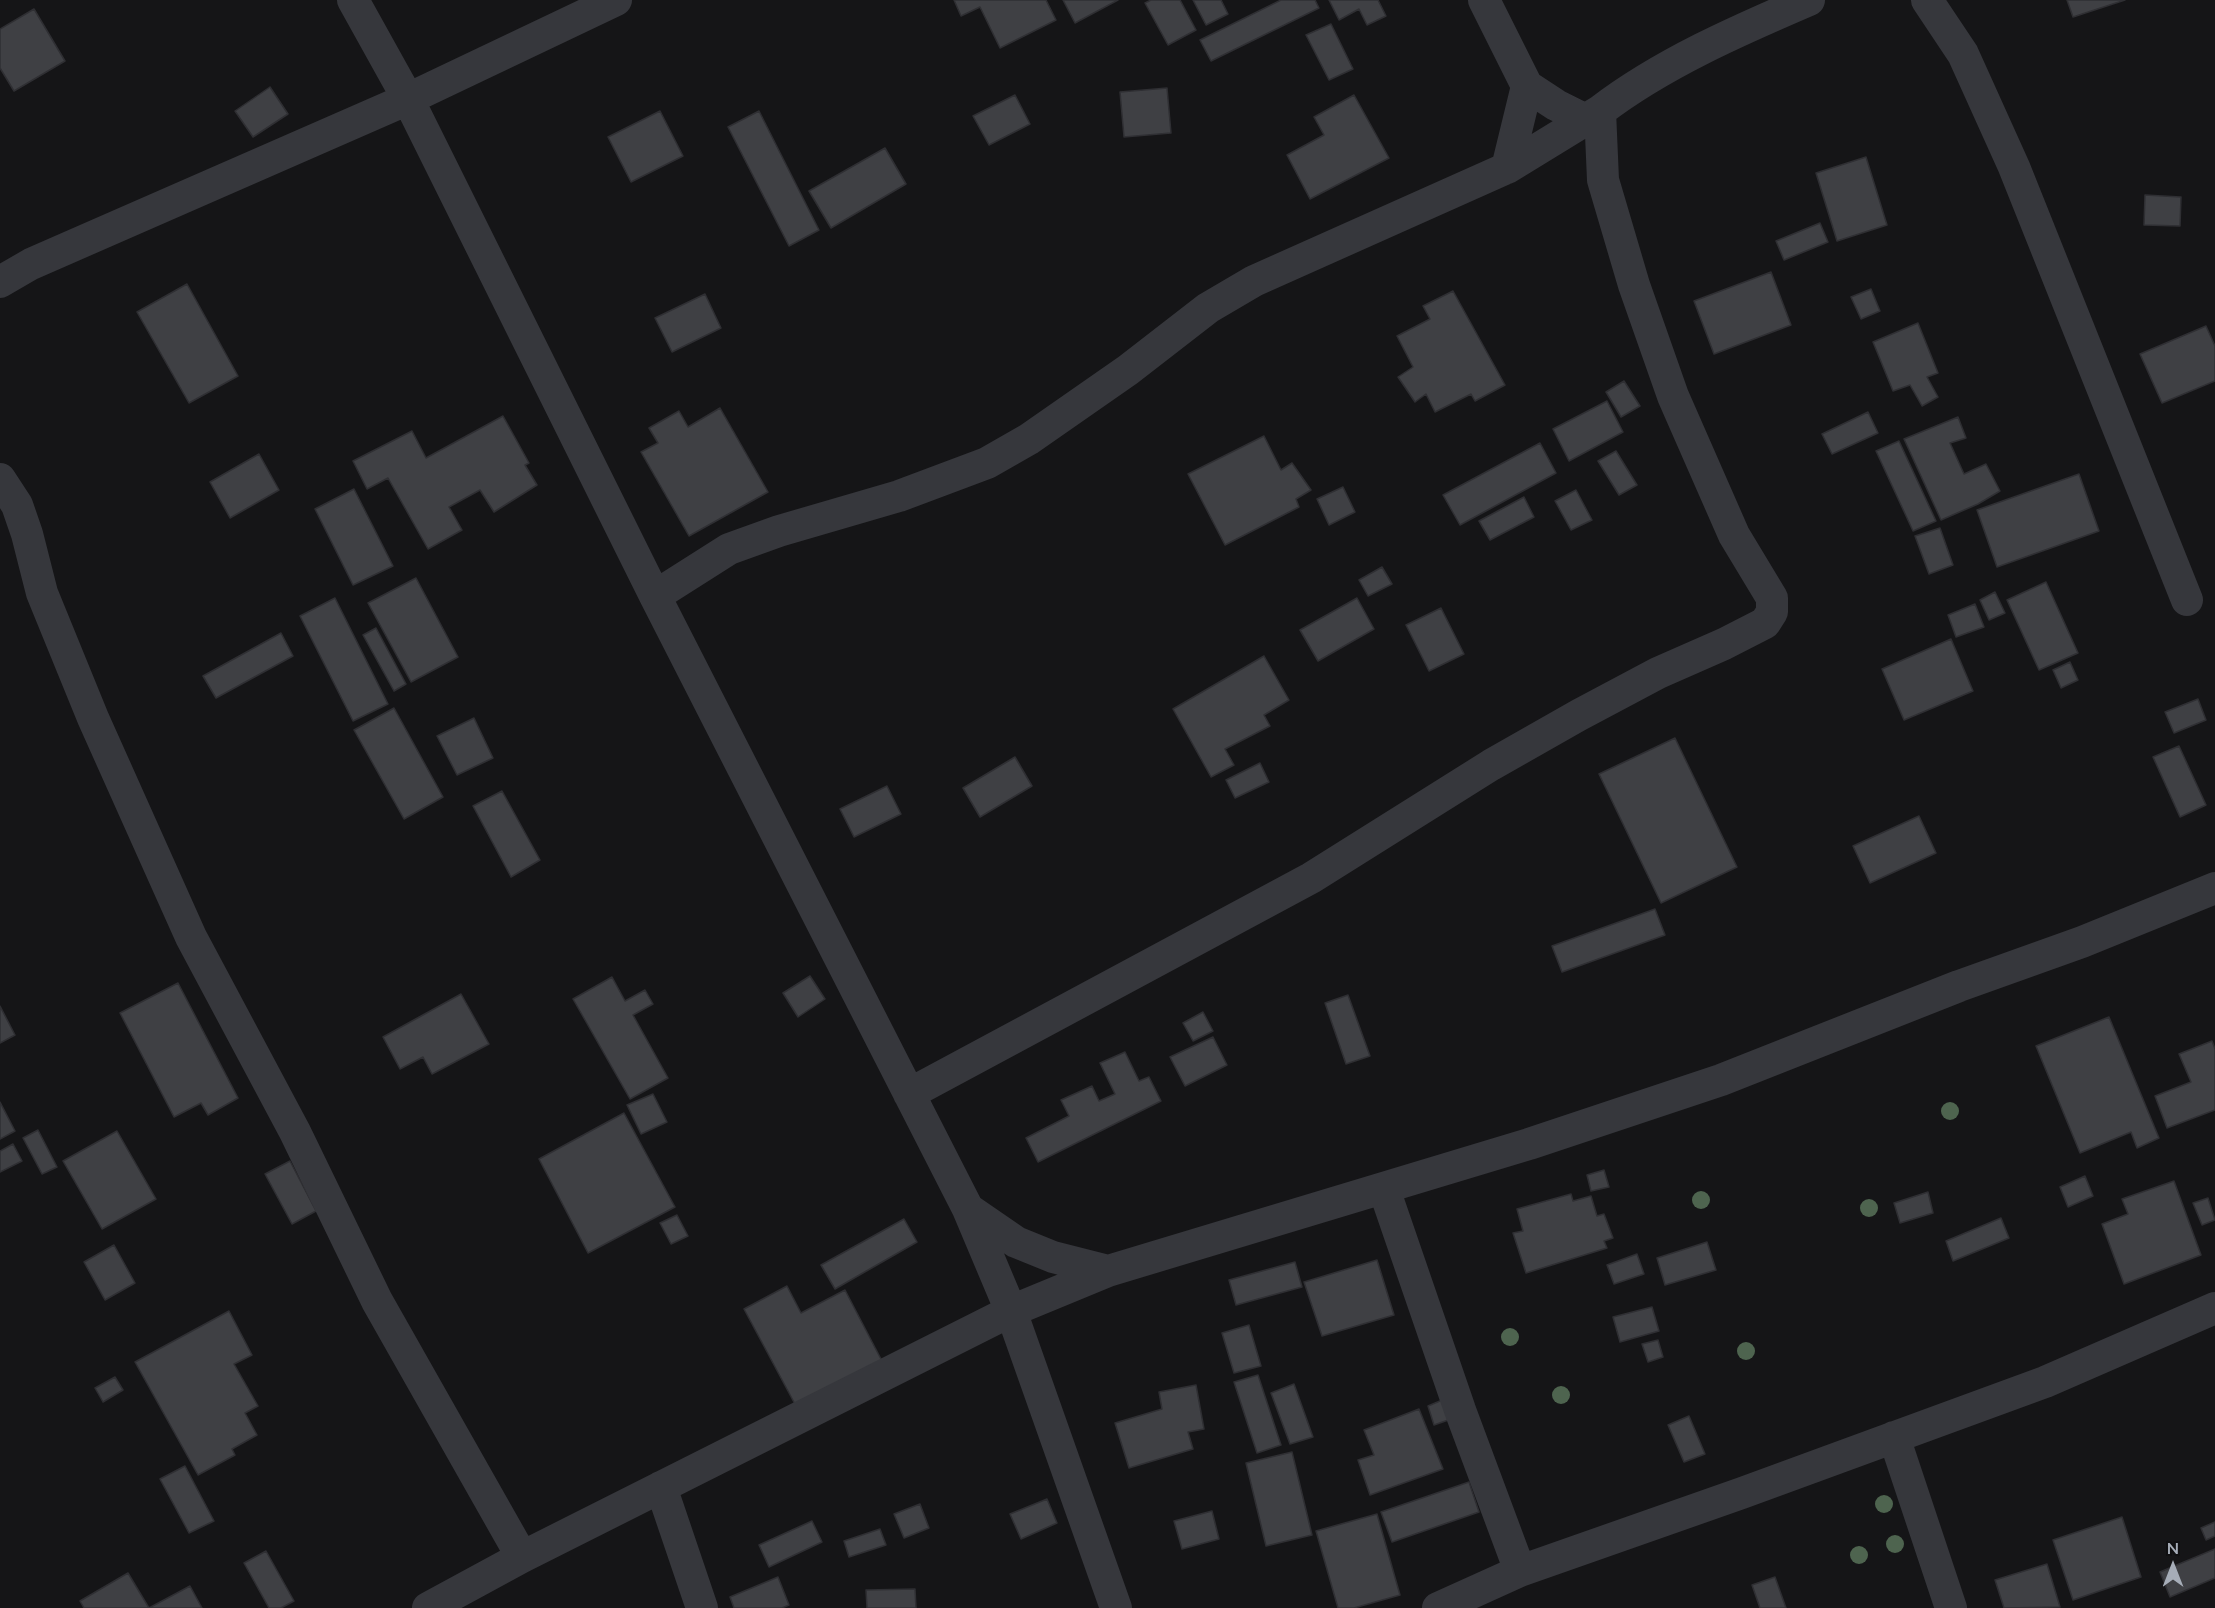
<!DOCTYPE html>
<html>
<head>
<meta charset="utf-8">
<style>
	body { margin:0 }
	#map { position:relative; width:2215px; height:1608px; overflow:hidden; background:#151517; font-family:Lato,sans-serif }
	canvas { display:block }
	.north { position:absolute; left:2143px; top:1536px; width:60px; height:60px; -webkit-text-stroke:4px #101012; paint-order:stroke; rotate:0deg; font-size:16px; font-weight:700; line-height:24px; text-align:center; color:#a6adb8 }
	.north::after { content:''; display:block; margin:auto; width:21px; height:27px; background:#a6adb8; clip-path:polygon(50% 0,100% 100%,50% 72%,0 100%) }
</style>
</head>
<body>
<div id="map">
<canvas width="2215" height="1608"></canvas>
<div class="north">N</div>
</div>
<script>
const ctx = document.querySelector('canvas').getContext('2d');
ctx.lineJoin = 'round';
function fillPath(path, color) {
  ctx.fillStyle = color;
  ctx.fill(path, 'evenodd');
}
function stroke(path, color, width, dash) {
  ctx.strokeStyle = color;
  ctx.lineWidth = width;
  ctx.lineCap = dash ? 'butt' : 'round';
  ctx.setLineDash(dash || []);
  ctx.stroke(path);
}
const building = new Path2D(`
	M954,0h92l10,20 -56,28 -20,-41 -19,9z
	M1063,0h55l-43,23z
	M1151,0h29l16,30 -28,15 -23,-42z
	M1193,0h28l7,14 -22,11z
	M1281,0h34l4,8 -108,53 -11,-21z
	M1329,0h49l8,16 -19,9 -8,-16 -20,11z
	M2067,0h58l-52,17z
	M34,9l31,52 -51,30 -14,-23v-39z
	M1331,24l22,45 -24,11 -23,-45z
	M270,87l18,27 -35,23 -18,-26z
	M1167,88l4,45 -47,4 -4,-45z
	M1015,95l15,29 -41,21 -16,-29z
	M1354,95l35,63 -79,41 -23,-44 37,-20 -10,-18z
	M660,111l23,45 -52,26 -23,-45z
	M759,111l60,119 -30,16 -61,-119z
	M885,148l21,36 -75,44 -22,-37z
	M1866,157l21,68 -50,16 -21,-68z
	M2145,195l36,2 -1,29 -36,-1z
	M1820,223l8,19 -44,18 -8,-19z
	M1771,272l20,53 -77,29 -20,-53z
	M187,284l51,92 -49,27 -52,-91z
	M1871,289l9,22 -19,8 -10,-22z
	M1453,291l52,94 -30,16 -4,-7 -36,18 -9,-18 -11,8 -17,-25 15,-10 -16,-31 33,-17 -7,-13z
	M705,294l16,34 -49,24 -17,-34z
	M1918,323l20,50 -11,4 11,20 -16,9 -12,-21 -17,6 -20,-49z
	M2206,326l9,20v35l-53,22 -22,-49z
	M1624,381l16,25 -19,11 -15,-25z
	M1607,401l16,31 -54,29 -16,-32z
	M720,408l48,84 -79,44 -48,-84 17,-9 -9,-15 30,-17 9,16z
	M1868,412l10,21 -46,21 -10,-20z
	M503,416l26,47 -4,2 12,20 -43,27 -14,-22 -31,17 13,23 -34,19 -40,-71 -21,11 -14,-28 59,-30 14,27z
	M1958,417l8,21 -16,5 14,31 22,-10 14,27 -22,13 -37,16 -37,-81z
	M1264,436l17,34 11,-7 19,27 -15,9 3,8 -74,38 -37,-71z
	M1899,441l37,80 -23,10 -37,-80z
	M1540,443l16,30 -96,52 -17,-30z
	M1616,451l21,34 -18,10 -21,-34z
	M259,454l20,36 -49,28 -20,-36z
	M2079,474l20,57 -102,36 -20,-57z
	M1343,487l12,25 -26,13 -12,-26z
	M354,489l39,77 -40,19 -38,-76z
	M1576,490l16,30 -21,10 -16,-29z
	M1524,497l10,20 -44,23 -11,-19z
	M1940,528l13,37 -24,9 -14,-38z
	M1382,567l10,17 -24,12 -9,-16z
	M416,578l42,79 -47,25 -43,-79z
	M2046,582l32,71 -39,17 -32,-70z
	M1995,592l10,21 -16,7 -9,-20z
	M335,598l53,106 -35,17 -53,-105z
	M1357,598l17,31 -56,32 -18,-31z
	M1975,604l9,23 -28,10 -8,-22z
	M1441,608l23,46 -35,17 -23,-46z
	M376,628l30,56 -12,7 -31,-56z
	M281,633l12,23 -77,42 -13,-22z
	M1951,639l22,52 -69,29 -22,-51z
	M1264,656l25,44 -25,15 6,11 -45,23 9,16 -23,12 -38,-68z
	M2070,662l8,18 -17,8 -8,-18z
	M2198,699l8,21 -32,13 -9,-21z
	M394,708l49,89 -39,22 -50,-89z
	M474,718l19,40 -36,17 -20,-39z
	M1675,738l62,129 -76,36 -62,-129z
	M2179,746l27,59 -26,12 -27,-60z
	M1015,757l17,29 -52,31 -17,-29z
	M1260,763l9,19 -34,16 -9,-18z
	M887,786l14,28 -47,23 -14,-28z
	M502,791l38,69 -29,17 -38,-71z
	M1919,816l17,37 -66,30 -17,-37z
	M1655,909l10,26 -103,37 -10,-26z
	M810,976l15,23 -27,18 -15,-24z
	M612,977l13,24 20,-11 8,14 -20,11 35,63 -38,21 -57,-100z
	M178,983l60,115 -30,17 -7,-12 -27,14 -54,-104z
	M461,994l28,50 -57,30 -9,-17 -23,12 -17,-32z
	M1348,995l22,61 -24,8 -21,-61z
	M0,1006l15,29 -15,8z
	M1203,1012l10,19 -20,10 -10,-18z
	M2109,1017l50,121 -22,10 -6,-16 -51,21 -44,-107z
	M1213,1037l14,28 -42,21 -15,-29z
	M2212,1041l3,8v61l-48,18 -12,-32 36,-14 -12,-28z
	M1125,1052l14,29 10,-4 12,24 -123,61 -12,-24 43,-22 -8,-16 31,-14 7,15 16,-7 -15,-31z
	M653,1094l14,28 -26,12 -14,-29z
	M0,1102l15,29 -15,8z
	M624,1113l51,94 -87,46 -49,-94z
	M38,1130l19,37 -15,7 -19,-36z
	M117,1131l39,68 -54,30 -39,-68z
	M13,1144l9,17 -22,11v-21z
	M290,1161l26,50 -24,13 -27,-50z
	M1604,1170l5,17 -18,4 -4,-16z
	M2085,1176l8,20 -25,11 -8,-20z
	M2174,1181l27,74 -77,29 -22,-60 26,-10 -6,-15z
	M1928,1192l5,21 -33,10 -6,-20z
	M1571,1194l2,7 18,-5 6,20 7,-2 9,24 -9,3 3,7 -81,25 -13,-40 10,-2 -6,-22z
	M2208,1198l7,22 -13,5 -9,-22z
	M677,1215l11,21 -17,8 -11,-21z
	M2001,1218l8,20 -56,23 -7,-20z
	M904,1219l13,23 -82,47 -14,-24z
	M1707,1242l9,28 -51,15 -8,-27z
	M114,1245l21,38 -30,17 -21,-38z
	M1637,1254l7,20 -30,10 -7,-19z
	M1377,1260l17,55 -72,21 -18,-54z
	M1295,1262l7,25 -66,18 -7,-25z
	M787,1286l14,27 44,-23 37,71 -86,45 -52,-97z
	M1652,1307l7,24 -39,11 -7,-25z
	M229,1311l23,44 -18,9 24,42 -13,7 12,22 -25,14 3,6 -37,20 -63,-113z
	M1249,1325l12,41 -27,7 -12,-40z
	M1658,1340l5,17 -15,5 -6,-18z
	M1258,1375l23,70 -24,8 -23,-71z
	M115,1377l8,13 -20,12 -8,-14z
	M1294,1384l19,53 -23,7 -19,-51z
	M1196,1385l8,44 -16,3 5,17 -64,19 -14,-45 47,-14 -3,-17z
	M1447,1398l7,20 -20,7 -6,-19z
	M1419,1409l24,60 -73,26 -12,-35 16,-5 -10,-25z
	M1689,1416l16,38 -21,8 -16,-37z
	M1292,1452l20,83 -46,11 -20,-83z
	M185,1466l29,55 -25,12 -29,-54z
	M1469,1482l10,30 -87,30 -11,-30z
	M1047,1499l10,24 -36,16 -11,-25z
	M920,1504l9,24 -25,10 -10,-24z
	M1212,1511l7,28 -37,10 -8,-28z
	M1377,1514l23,81 -46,13h-16l-22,-77z
	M2122,1517l19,60 -68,23 -20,-60z
	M812,1521l10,21 -53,25 -10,-22z
	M2215,1522v14l-9,4 -5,-12z
	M880,1529l6,16 -37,12 -5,-16z
	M2215,1549v29l-45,19 -10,-25z
	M266,1551l28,50 -13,7h-12l-25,-45z
	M2047,1564l13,43 -56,1 -9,-28z
	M128,1573l21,35h-65l-4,-7z
	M778,1577l11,28 -7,3h-48l-4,-11z
	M1775,1577l11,31h-26l-8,-23z
	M190,1586l12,22h-53z
	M915,1589l1,19h-49l-1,-18z`);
const minor = new Path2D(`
	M353,0l55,99 247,497 313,613 43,102 -489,246 -94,51
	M1484,0l43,86 29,19 30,15
	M1927,0l36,54 51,113 173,433
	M1507,168l20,-82
	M0,282l31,-18 377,-165 208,-99
	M0,479l17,26 10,29 15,59 51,125 98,219 104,195 82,169 145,256
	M655,596l74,-47 50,-18 120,-35 88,-33 42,-24 99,-69 80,-62 46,-27 253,-113 93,-57
	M909,1094l402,-216 180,-113 88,-50 79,-42 66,-29 41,-21 7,-11v-14l-38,-63 -61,-139 -39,-111 -31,-105 -3,-69c61,-47 139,-81 209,-111
	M1384,1189l76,221 60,161 222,-78 303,-111 170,-74
	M968,1209l48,33 37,15 55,14
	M1894,1437l57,171
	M661,1487l41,121
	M1116,1608l-105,-297 97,-40 421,-127 192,-64 238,-94 123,-44 133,-54
	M1438,1608l82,-37`);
const trees = [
	[1950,1111],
	[1701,1200],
	[1869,1208],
	[1510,1337],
	[1746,1351],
	[1561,1395],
	[1884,1504],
	[1895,1544],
	[1859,1555]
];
fillPath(building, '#3f4044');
stroke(building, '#2f2f33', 1.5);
stroke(minor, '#36373c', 32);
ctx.fillStyle = '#4e644f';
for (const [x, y] of trees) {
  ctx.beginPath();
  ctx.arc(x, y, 9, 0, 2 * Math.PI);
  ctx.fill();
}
</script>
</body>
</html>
